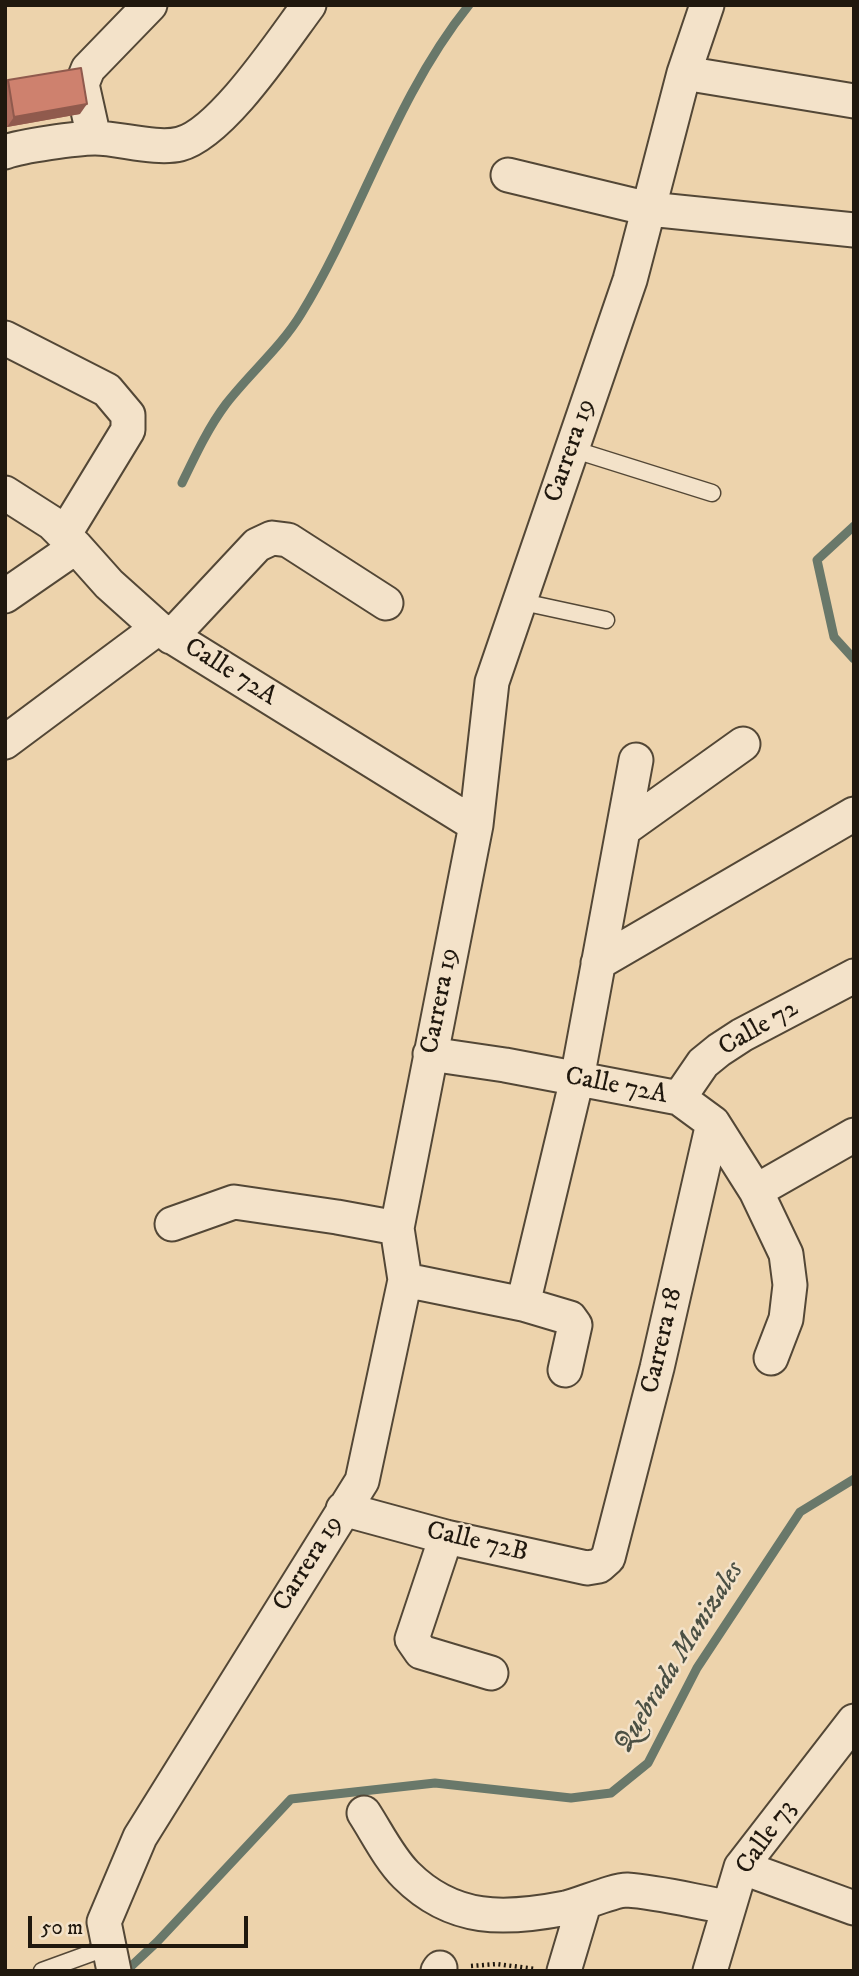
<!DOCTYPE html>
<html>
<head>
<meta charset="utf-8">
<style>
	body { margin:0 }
	#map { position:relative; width:859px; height:1976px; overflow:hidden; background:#edd3ac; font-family:"IM FELL DW Pica",serif }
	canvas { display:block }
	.frame { position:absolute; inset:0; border:7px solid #20180e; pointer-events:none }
	.scale { position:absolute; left:28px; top:1916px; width:220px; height:32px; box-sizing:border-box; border:4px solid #20180e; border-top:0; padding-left:9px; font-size:21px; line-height:24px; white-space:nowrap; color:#20180e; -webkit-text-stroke:5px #f3e2c9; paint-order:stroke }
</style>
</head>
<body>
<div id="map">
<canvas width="859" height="1976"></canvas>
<div class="frame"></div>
<div class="scale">50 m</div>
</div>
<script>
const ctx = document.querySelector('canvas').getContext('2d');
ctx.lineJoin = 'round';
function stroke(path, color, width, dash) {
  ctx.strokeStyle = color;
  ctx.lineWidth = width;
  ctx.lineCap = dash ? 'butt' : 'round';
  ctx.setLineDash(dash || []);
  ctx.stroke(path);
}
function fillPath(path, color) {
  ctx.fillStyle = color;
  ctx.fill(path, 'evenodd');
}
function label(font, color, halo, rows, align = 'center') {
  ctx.font = font + ' "IM FELL DW Pica",serif';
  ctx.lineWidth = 5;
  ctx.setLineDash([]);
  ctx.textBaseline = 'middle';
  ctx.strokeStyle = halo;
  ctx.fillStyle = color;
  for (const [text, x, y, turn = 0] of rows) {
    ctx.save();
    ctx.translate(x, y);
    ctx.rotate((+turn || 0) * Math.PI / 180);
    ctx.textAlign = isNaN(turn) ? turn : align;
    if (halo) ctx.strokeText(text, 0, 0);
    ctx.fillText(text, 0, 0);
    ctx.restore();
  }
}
const stream = new Path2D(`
	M182,483c13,-27 26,-55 44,-79 24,-31 55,-57 75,-90 61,-100 94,-217 168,-309
	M854,526l-37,34 17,77 20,22
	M126,1971l31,-29 134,-143 144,-16 136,15 40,-5 37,-30 49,-95 103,-156 54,-33`);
const path = new Path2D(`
	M471,1966l26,-2 38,5`);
const lane = new Path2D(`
	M572,449l140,44
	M518,601l88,19
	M42,1971l66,-24`);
const street = new Path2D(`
	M684,73l170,28
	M94,138l-12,-54 6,-15 62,-64
	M5,152c16,-6 72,-14 90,-14 24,0 61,12 85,6 42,-11 102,-103 129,-139
	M508,175l141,34 205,21
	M5,338l102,52 21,25v15l-64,105
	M5,493l47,30 24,24 33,37 49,44 318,197
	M5,596l71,-49
	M171,637l86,-92 15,-7 16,2 98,63
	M5,742l153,-114
	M624,829l119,-85
	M598,963l256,-149
	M430,1054l75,11 174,33 34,25 43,68 30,63 4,31 -4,34 -15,39
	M679,1098l24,-35 16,-13 23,-15 112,-59
	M756,1191l98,-56
	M172,1224l62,-22 103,15 60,11
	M405,1280l118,24 47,14 5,7 -10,45
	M523,1304l54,-225 59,-319
	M343,1509l103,28 141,31 12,-2 9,-8 49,-190 56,-245
	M446,1537l-34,102 9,13 70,21
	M364,1813c13,20 25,45 42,62 47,47 99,45 160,33 16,-4 48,-18 61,-18 31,2 70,12 101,17
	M741,1867l113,41
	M114,1971l-10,-49 36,-85 222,-356 43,-201 -8,-52 79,-403 16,-143 138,-402 54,-207 23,-68
	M438,1971l2,-3
	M564,1971l20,-67
	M710,1971l31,-104 113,-146`);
const wall = new Path2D(`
	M8,80l72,34 -73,13 -2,-14v-29z`);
const shadedWall = new Path2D(`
	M87,104l-7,10 -73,13 7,-10z`);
const building = new Path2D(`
	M81,68l6,36 -73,13 -6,-37z`);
const streetNames = [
	["Carrera 19",571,451,-71],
	["Calle 72A",230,673,32],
	["Carrera 19",441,1001,-79],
	["Calle 72",759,1029,-30],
	["Calle 72A",616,1087,11],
	["Carrera 18",663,1341,-77],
	["Calle 72B",477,1543,13],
	["Carrera 19",309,1564,-58],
	["Calle 73",767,1838,-55]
];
const waterNames = [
	["Quebrada Manizales",680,1658,-58]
];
stroke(stream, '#69786a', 9);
stroke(lane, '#534736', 19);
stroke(street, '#534736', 37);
stroke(path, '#20180e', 4.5, [2, 3.5]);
stroke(lane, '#f3e2c9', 16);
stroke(street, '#f3e2c9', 33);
fillPath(wall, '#b16f5f');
fillPath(shadedWall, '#905a4d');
fillPath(building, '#ce816e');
stroke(building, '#905a4d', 2);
label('26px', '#20180e', '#f3e2c9', streetNames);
label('italic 28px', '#4b5044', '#f3e2c9', waterNames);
</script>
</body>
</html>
